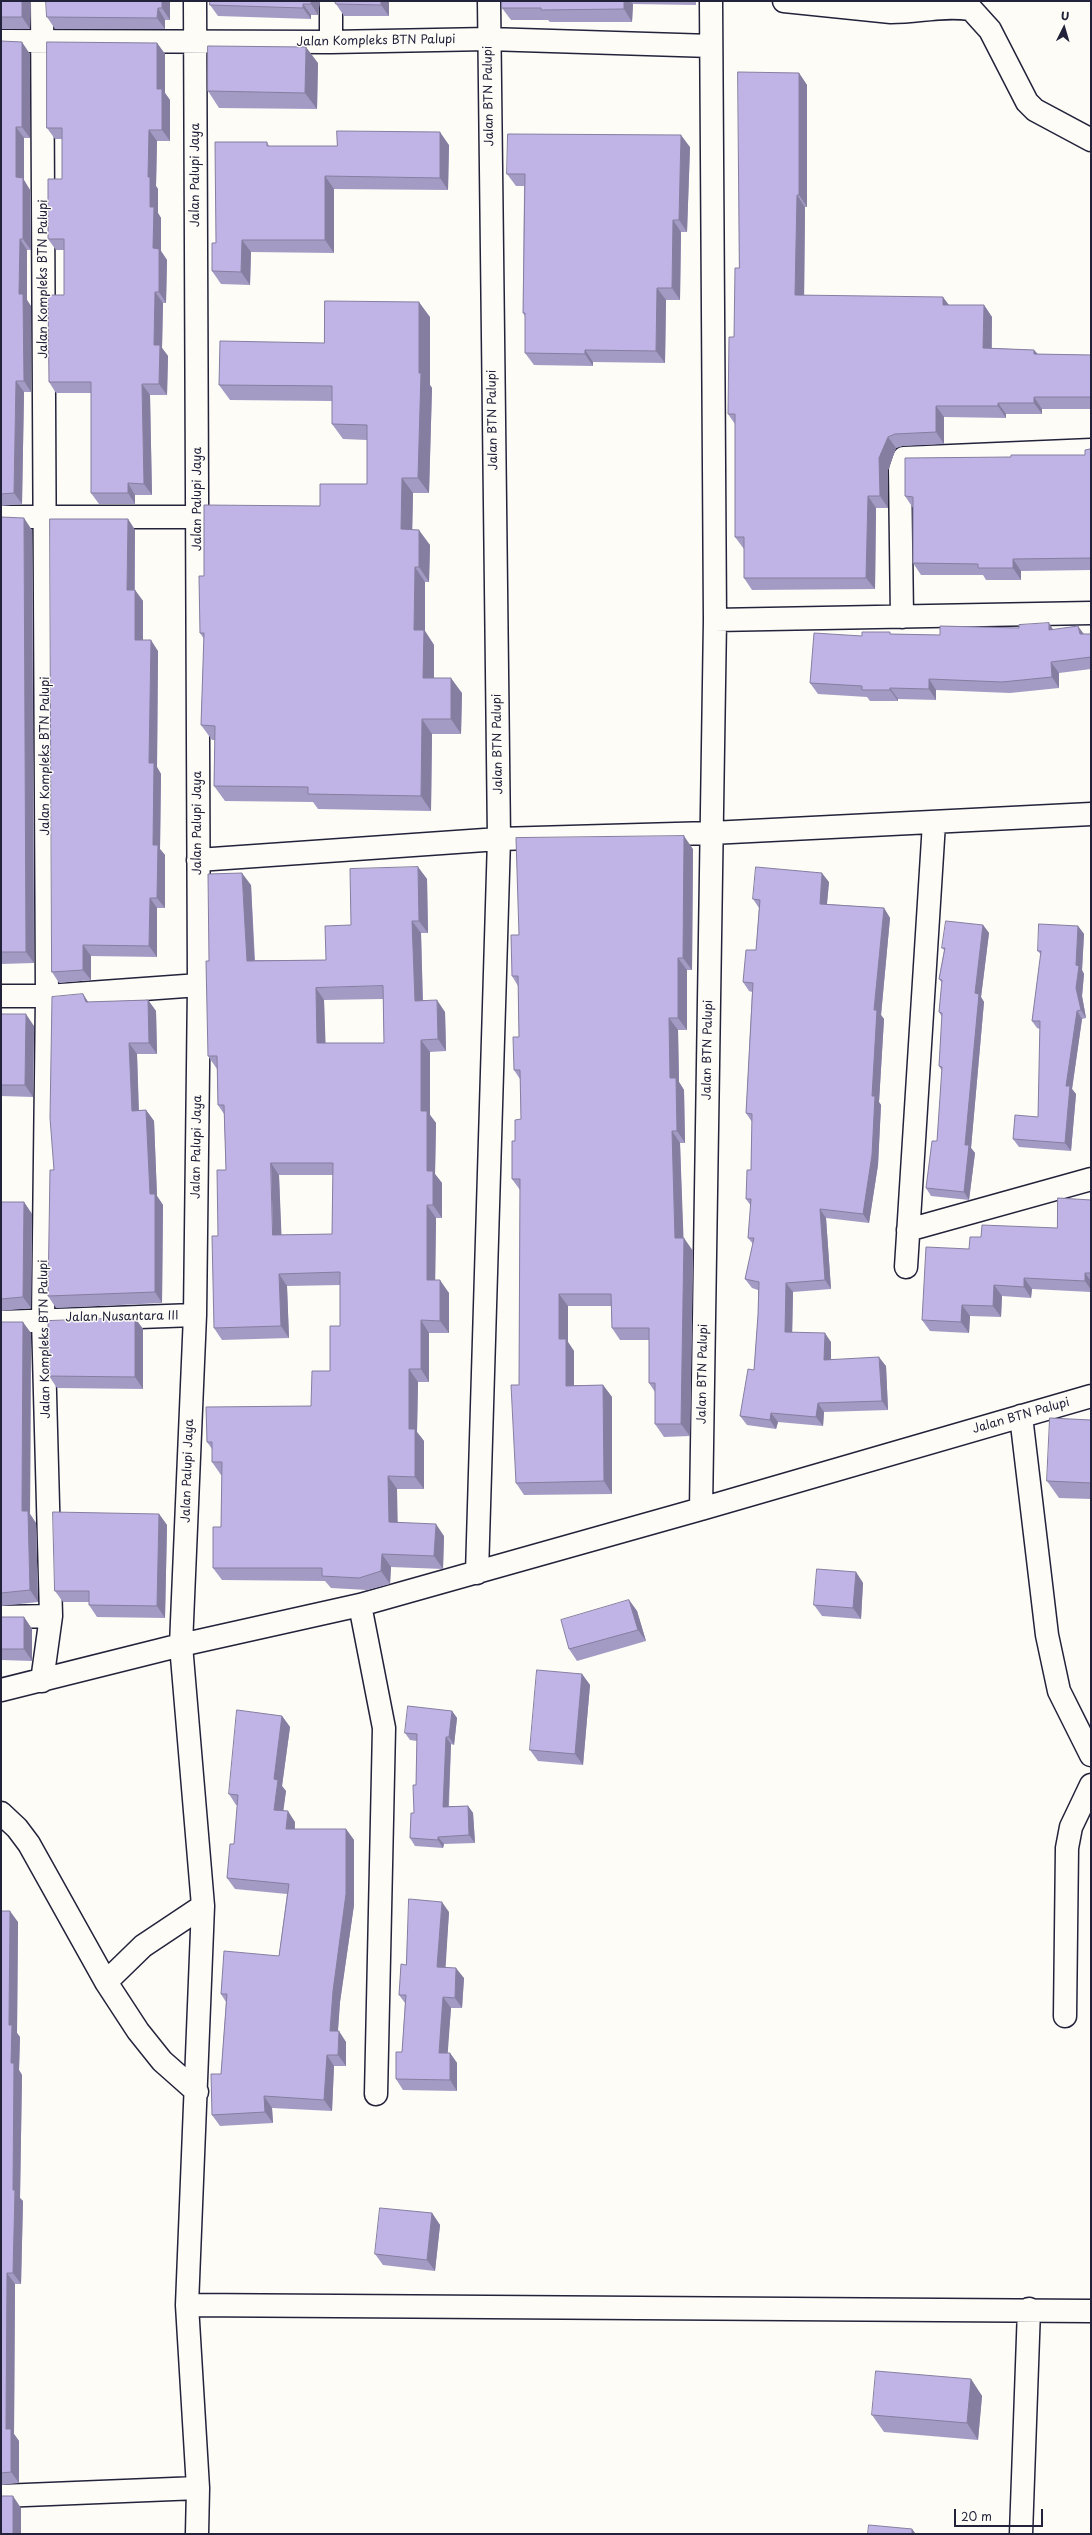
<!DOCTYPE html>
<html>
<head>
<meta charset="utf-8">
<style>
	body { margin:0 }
	#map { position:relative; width:1092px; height:2535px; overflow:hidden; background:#fdfcf7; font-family:"Playpen Sans",sans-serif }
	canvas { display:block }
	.frame { position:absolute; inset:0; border:2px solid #22223b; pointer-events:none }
	.north { position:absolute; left:1044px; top:8px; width:40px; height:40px; -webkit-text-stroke:3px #fdfcf7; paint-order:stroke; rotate:5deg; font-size:11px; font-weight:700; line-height:16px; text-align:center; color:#22223b }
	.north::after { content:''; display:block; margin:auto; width:14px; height:18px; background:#22223b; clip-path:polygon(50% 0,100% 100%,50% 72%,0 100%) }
	.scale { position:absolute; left:954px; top:2509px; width:89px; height:18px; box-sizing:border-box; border:2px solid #22223b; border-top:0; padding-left:5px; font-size:12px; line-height:14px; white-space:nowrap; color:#22223b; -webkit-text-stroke:3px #fdfcf7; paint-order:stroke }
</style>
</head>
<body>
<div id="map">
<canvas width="1092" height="2535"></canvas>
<div class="frame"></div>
<div class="north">U</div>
<div class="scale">20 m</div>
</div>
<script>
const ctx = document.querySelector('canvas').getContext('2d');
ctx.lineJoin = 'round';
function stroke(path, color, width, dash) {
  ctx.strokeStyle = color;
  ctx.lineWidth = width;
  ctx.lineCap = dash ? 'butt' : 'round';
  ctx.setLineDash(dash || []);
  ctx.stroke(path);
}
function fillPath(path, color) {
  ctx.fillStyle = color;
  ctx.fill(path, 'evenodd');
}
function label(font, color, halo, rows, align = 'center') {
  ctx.font = font + ' "Playpen Sans",sans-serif';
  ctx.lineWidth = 3;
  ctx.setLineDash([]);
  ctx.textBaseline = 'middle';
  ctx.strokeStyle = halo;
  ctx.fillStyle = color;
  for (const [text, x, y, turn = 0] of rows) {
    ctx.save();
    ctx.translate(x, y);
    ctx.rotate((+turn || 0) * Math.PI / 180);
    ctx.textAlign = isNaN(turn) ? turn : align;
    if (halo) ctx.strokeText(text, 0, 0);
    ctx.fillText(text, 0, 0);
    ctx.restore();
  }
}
const street = new Path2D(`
	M42,1l5,995 -4,323 8,297 -9,65
	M195,1l4,984 -4,330 -14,330 22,261 -16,399 11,183 -1,46
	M331,1v41
	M711,1l4,619 -14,889 390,-113
	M784,1l107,11c29,0 49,-7 80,-3l19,21 37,72 8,8 56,30
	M1,41l330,1 157,-3 223,7
	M1,517h197
	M902,617l-2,-147 4,-12 187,-8
	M715,620l376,-7
	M198,860l301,-21 212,-6 380,-19
	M1,996h46l152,-11
	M908,1230l183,-51
	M906,1267l28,-444
	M1,1322l194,-7
	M1021,1416l26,219 12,56 32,64
	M477,1573l22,-734 -10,-838
	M360,1605l24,123 -8,366
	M1,1617l50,-1
	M1,1690l180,-45 179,-40 341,-96
	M1,1813l16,15 12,16 77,138 32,49 24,30 35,31
	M106,1982l37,-36 60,-40
	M1065,2016l2,-168 4,-21 20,-42
	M187,2305l904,6
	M1,2496l197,-8
	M1021,2534l8,-225`);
const wall = new Path2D(`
	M1,1h30l-1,28h-29z
	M170,1v19h-5v9h-110l-8,-12z
	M210,1h110l-2,14h-7v4l-93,-3 -8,-11z
	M335,1h54v15h-45l-8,-12z
	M502,1h194v4l-63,-1 -1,18h-82l-2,-2h-37l-9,-12z
	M1,41l29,13v84h-6v42l6,10 1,60h-4v50l4,6v86h-7l-2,112 -21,2z
	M157,43l8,11v39l5,7v41h-13l-1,45 2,3v24l3,5v33l6,9 -1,43h-3l-1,45 6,8 -1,39h-17l2,100h-17v9h-36l-8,-11v-100h-35l-7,-11 15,-87v-45h-8l-8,-11 14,-60v-40h-7l-8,-11z
	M318,63l-1,46 -98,-1 -11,-17z
	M799,73l8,12v122h-2l-1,88 144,10h36l8,12v31l42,2 4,4 53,1v54h-49v5h-36v4l-62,-1v27l-41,2 -7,2 -8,22v38h-12l-1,81 -123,1 -8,-12v-29l-9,-12v-113l-7,-10 11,-146z
	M267,142l2,4h68l112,-1 -1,45 -114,-1v64l-83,-1 -1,33 -29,-1 -9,-13 4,-28z
	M690,147l-3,85h-6l-1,68h-14l-1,63 -72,-1v4l-59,-1 -9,-12v-37l-2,-3 1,-127h-8l-9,-12z
	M430,317v68l2,3 -3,105h-16l-1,37 18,15 -1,37h-4v49l9,14v33l28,15 -1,41h-29l-1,77 -113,-2 -5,-7 -88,-1 -11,-15 1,-46h-3l-11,-15 3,-86 -4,-6 4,-57 116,-70 47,-22v-44l-24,-1 -11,-15v-23l-102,-1 -11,-15 105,-42z
	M1091,447v123l-70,1v9h-35l-3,-5h-62l-8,-12v-55l-8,-12 180,-41z
	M1,517l31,13 2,433 -33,1z
	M128,519l7,11v60l8,11v39l15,11 -1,116 4,7 -1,75 5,6v53h-8v49l-66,-1v24l-32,3 -7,-11z
	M1053,630l31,4h7v35l-32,4v15l-49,5 -74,-3v10l-38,-1v2h-28l-3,-4 -49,-3 -8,-11 52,-47 30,-2 48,1z
	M693,849l-1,121h-5v60h-9l1,52 5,8 1,53h-5l3,95 10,13 -3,185 -26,1 -9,-13v-32l-6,-9v-43h-29l-8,-12 -1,-22h-43v36l6,9v34h29l9,12v97l-88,1 -8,-12 3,-98 1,-195 -8,-11 3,-38 6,-22 -1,-40 -6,-9 5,-33 -1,-51 -6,-10 7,-41z
	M418,867l9,12 1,54h-7l2,68 22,11 1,39 -16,1v63l6,8 -1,51 7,9v35h-6l-1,62 14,13v40h-20v49h-11l-1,50 7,9v48h-27v33l47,14 -1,33 -52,-2 -1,17 -23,6 -36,-2 -6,-7 -103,-1 -9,-12 8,-41 1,-52h-1l-9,-13v-13l-5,-7 104,-36 19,-35 10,-45v-41l-53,1 2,52 -67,2 -8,-12 4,-92 8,-66 -2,-56 -6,-9 -1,-36 -9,-13 1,-95 42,-76 4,75h71l25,-35zM383,999l1,44h-59l-1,-43zM279,1175h54l-1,59 -51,1z
	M829,882l-2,22 57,4 6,10 -9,97 3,4 -5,83 2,3 -3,60 -9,58 -43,-5 5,71 -38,3 -1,40 39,10v17l55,7 2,44 -64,2 -1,14 -45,-4 -2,7 -29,-4 -7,-9 14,-46 4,-55v-25l-6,-2 -7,-9 8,-35 -5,-6 3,-32 -5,-7 5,-29 1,-48 -6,-9 6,-121 -3,-1 -6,-9 13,-32 3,-42 -6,-9z
	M983,925l6,8 -8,64 3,5 -13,146 4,5 -6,47 -38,-4 -5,-8 11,-47 5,-70 -3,-5 3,-49 -3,-5 3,-29 -3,-4 5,-29 -2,-2z
	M1078,926l6,8 -2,36 2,4 -2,22 4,22 -4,1 -10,70 4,5 -5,57 -52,-4 -6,-8 25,-22 2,-88 -3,-1 -5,-7 9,-66 -3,-4z
	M83,994l5,8 60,-2 8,11 1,43h-20l2,56h7l8,11 3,75 6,9 -1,98 -106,5 -8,-12 6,-126z
	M1,1014l33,12 -1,71 -32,-1z
	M1091,1200v92l-59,-3 -1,9 -29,-2 -1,21 -31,-1 -1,17 -39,-2 -8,-11 47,-71 12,-12 76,-9z
	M1,1202h23l8,12 -1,94 -30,3z
	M135,1318l8,11v60l-86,-1 -8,-12z
	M1,1322l30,11 -1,181 6,9 2,79 -37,4z
	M1091,1420v79l-32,-1 -12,-17z
	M159,1514l8,11 -2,93 -68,-1 -8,-12v-3h-26l-8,-11z
	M856,1572l7,11 -2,36 -39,-3 -8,-11z
	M629,1600l8,11 9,30 -69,20 -8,-12z
	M1,1617h23l8,12v32l-31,-1z
	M582,1674l8,11 -7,80 -45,-4 -8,-11z
	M452,1711l5,7 -3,27 -3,-1 -2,62h19l5,7 2,30 -31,1 -1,4 -28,-2 -5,-8 4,-25 2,-28 1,-44 -7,-1 -5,-7z
	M282,1716l8,11 -8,59 4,5 -3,19 12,12v7h51l8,11v65l-14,97 -2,29 8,11v24h-12l-2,45 -60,-3 1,15 -53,3 -8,-11 9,-41 5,-72 -5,-8 58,-38 8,-62 -52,-5 -8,-11 7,-34 4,-39h-2l-7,-11z
	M1,1911l17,11 -1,111 3,4 -1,33 3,5 -2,123 3,3 -2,83h-6l-1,150 5,7v42l-18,2z
	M449,1912l-4,55 19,11 -2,30h-11l-4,45h3l7,10v28l-54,-1 -7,-11 6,-27 3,-49 -6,-8 7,-30z
	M432,2213l8,12 -5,46 -52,-6 -8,-11z
	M971,2379l11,17 -4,44 -94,-8 -12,-17z`);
const shadedWall = new Path2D(`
	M22,1h9l-1,28 -8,-12z
	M162,1h8v19l-8,-12z
	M311,1h9l-2,14 -7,-11z
	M381,1h8v15l-8,-11z
	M624,1h6l3,3 -1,18 -8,-13z
	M303,4l8,11v4l-8,-11z
	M158,8l7,12v9l-8,-11z
	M22,42l8,12v84l-8,-11z
	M157,43l8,11v39l5,7v41l-8,-11 -5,-41z
	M306,47l12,16 -1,46 -12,-16z
	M799,73l8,12v122l-8,-12z
	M16,127l8,11v42l6,10 1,60 -8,-11 -7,-62z
	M149,130l8,11 -1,45 2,3v24l3,5v33l6,9 -1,43 -7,-11 -6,-44 -5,-71z
	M440,132l9,13 -1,45 -8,-12z
	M681,135l9,12 -3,85 -8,-12z
	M325,176l9,13v64l-9,-13z
	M797,195l8,12 -1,100 -9,-12z
	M673,220l8,12 -1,68 -8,-12z
	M20,239l7,11v50l4,6v86l-7,-11 -5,-87z
	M242,240l9,12 -1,33 -9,-13z
	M657,288l9,12 -1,63 -9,-12z
	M155,292l8,11 -1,45 6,8 -1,39 -8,-11 -5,-39z
	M943,297l9,12 -9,-4z
	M419,302l11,15v68l2,3 -3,105 -11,-15z
	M984,305l8,12 -1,43 -8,-12z
	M585,350l8,12v4l-8,-12z
	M1034,350l9,11 -9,-7z
	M16,381l8,11 -2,112 -8,-11z
	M142,384l8,11 2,100 -8,-11z
	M1034,397l8,12v5l-8,-11z
	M998,403l8,11v4l-8,-12z
	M936,406l8,11v27l-8,-12z
	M888,437l8,11 -8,22v38l-8,-12 -1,-38z
	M402,478l11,15 -1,51 -11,-15z
	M128,483l7,12v9l-7,-11z
	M868,496l8,12 -1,81 -9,-11z
	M24,518l8,12 2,433 -8,-11z
	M128,519l7,11 -1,71 -7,-11z
	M419,530l11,15 -1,37 -10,-15z
	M1013,559l8,12v9l-8,-12z
	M415,567l10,15v49l9,14v48l-11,-15 -9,-48z
	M135,590l8,11v49l-8,-10z
	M1049,623l7,11 -7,-4z
	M1078,626l8,11 -6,-3z
	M151,640l7,11 -1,116 4,7 -1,75 5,6v53l-8,-10 -4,-53 -4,-82z
	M1051,662l8,11v15l-7,-11z
	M451,678l11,15 -1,41 -10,-15z
	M929,679l7,11v10l-7,-11z
	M890,688l8,11v2l-8,-11z
	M422,719l10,15 -1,77 -10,-15z
	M684,836l9,13 -1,121 -9,-12z
	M418,867l9,12 1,54 -9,-12z
	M242,873l9,12 4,88 -8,-12z
	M822,873l7,9 -3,31 -6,-9z
	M150,898l7,10v49l-8,-11z
	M884,908l6,10 -9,97 3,4 -5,83 2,3 -3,60 -9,58 -6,-9 9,-118 2,-86z
	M412,921l9,12 2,80 -8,-12z
	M983,925l6,8 -8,64 3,5 -13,146 4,5 -6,47 -5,-8 1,-47 10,-152z
	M1078,926l6,8 -2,36 2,4 -2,22 4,22 -5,-8 -5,-22v-23z
	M83,945l8,11v24l-8,-10z
	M678,958l9,12v60l-9,-12z
	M316,988l8,12 2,55 -9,-12z
	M83,994l7,11 -4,-3z
	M148,1000l8,11 1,43 -8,-11z
	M437,1000l8,12 1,39 -8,-12z
	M1077,1011l5,8 -10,70 4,5 -5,57 -6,-8 1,-57z
	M26,1014l8,12 -1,71 -8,-12z
	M669,1018l9,12 1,52 5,8 1,53 -8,-12 -7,-53z
	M421,1040l9,12v63l6,8 -1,51 7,9v35l-9,-13 -6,-34 -6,-60z
	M129,1043l8,11 2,68 -7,-11z
	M146,1110l8,11 3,75 6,9 -1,98 -7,-11 -5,-98z
	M672,1131l8,12 4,108 -9,-13z
	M271,1163l8,12 3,72 -9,-12z
	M24,1202l8,12 -1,94 -8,-11z
	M427,1205l9,13 -1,74 -8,-12z
	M820,1209l6,9 5,71 -6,-9z
	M684,1238l9,13 -3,185 -9,-12z
	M1085,1273l6,8v9l-6,-9z
	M279,1274l8,12 2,52 -8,-12z
	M1024,1278l8,11 -1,9 -7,-11z
	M440,1280l9,13v40l-9,-12z
	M786,1283l7,9 -1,50 -7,-10z
	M994,1285l8,11 -1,21 -8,-11z
	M559,1294l9,12v36l6,9v47l-8,-12 -7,-47z
	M962,1305l8,11 -1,17 -8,-11z
	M135,1318l8,11v60l-8,-12z
	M421,1320l8,13v49l-8,-13z
	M23,1322l8,11 -1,181 6,9 2,79 -8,-12 -8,-84z
	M825,1333l6,9v27l-7,-9z
	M879,1357l7,9 2,44 -6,-9z
	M409,1369l9,13 -1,50 7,9v48l-9,-12 -6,-48z
	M603,1385l9,12v97l-8,-13z
	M818,1403l6,9 -1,14 -7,-9z
	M771,1413l7,9 -2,7 -6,-9z
	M388,1476l9,13 1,45 -9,-12z
	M159,1514l8,11 -2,93 -8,-12z
	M436,1524l8,12 -1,33 -9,-13z
	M382,1554l9,13 -1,17 -9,-13z
	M856,1572l7,11 -2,36 -8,-11z
	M629,1600l8,11 9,30 -8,-11z
	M24,1617l8,12v32l-8,-12z
	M582,1674l8,11 -7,80 -8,-11z
	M452,1711l5,7 -3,27 -5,-8z
	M282,1716l8,11 -8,59 4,5 -4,30 -8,-11v-31z
	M446,1737l5,7 -3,70 -5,-7z
	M468,1806l5,7 2,30 -6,-8z
	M288,1811l7,11 -1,18 -8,-11z
	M346,1829l8,11v65l-14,97 -3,40 -7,-11z
	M438,1837l6,7 -1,4 -5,-8z
	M442,1902l7,10 -4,65 -8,-10z
	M10,1911l8,11 -1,111 3,4 -1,33 3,5 -2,123 3,3 -2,83 -8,-11 -2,-210 -2,-38z
	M456,1968l8,10 -2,30 -7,-10z
	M443,1997l8,11 -4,55 -8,-10z
	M339,2031l7,11v24l-8,-11z
	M450,2053l7,10v28l-7,-11z
	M327,2055l7,11 -2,45 -8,-11z
	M264,2096l8,12 1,15 -8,-11z
	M432,2213l8,12 -5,46 -8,-11z
	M7,2273l8,11 -1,150 5,7v42l-8,-11 -5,-43z
	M971,2379l11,17 -4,44 -11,-17z
	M13,2496l8,12v26h-8z
	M912,2529l4,5h-4z`);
const building = new Path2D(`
	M1,1h21v16h-21z
	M46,1h116v7h-4l-1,10 -110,-1z
	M210,1h101v3h-8v4l-93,-3z
	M335,1h46v4l-45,-1z
	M502,1h122v8l-83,1v-2h-39z
	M1,41l21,1v85h-6v50l7,1v61h-3l-1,55h4l1,87h-8l-2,112 -13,1z
	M47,42l110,1v46h5v41h-13l-1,47h2v30h4l-1,41 6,1v43h-4l-1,53h6l-1,39h-17l2,100 -16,-1v10h-37v-111h-42l-1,-87h16v-56h-16v-60h14v-51h-15z
	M208,46l98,1 -1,46 -97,-2z
	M738,72l61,1v122h-2l-2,100 148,2v8h41l-1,43 51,2v4l57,1v42h-57v6h-36v3h-62v26l-41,2 -7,3 -9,21 1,38h-12l-2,82h-122v-41h-9v-123h-7l1,-77h5l1,-69h4z
	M337,131l103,1v46l-115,-2v64h-83l-1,32 -29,-1v-28h4l-1,-101h52v4h70z
	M508,134l173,1 -2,85h-6l-1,68h-15l-1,63 -71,-1v4l-60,-1v-40h-2l2,-139h-18z
	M325,301l94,1v71h2l-3,105h-16l-1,51 18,1v37h-4l-1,63h10l-1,48h28v41h-29l-1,77 -113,-2v-7l-94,-1 1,-60 -14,-1 3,-92h-4l-1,-57h5v-71l116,1v-22h47v-59l-35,-1v-38l-113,-1 1,-44 104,2z
	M1091,447v111l-78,1v9h-35v-4l-65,-1v-66l-8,-1v-38l106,-1v-2h74v-5l5,-1z
	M1,517l23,1 2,434h-25z
	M50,519h78l-1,71h8v50h16l-2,123h5l-1,82h5l-1,53h-7l-1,48 -66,-1v25l-31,2z
	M1049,623v7l29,-4 2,8h11v23l-40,5 1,15 -50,5 -73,-3v10l-39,-1v2h-28v-4l-52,-3 4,-50 48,3v-4h28v2l50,1v-9l79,2v-3z
	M684,836l-1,122h-5v60h-9l1,60h6l1,53h-5l3,107h9l-3,186h-26v-41h-6v-55h-37l-1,-34h-52v45h7v47l37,-1 1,96 -88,2 -5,-98h8l1,-206h-8v-38h3v-21l6,-1 -1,-49h-6l-1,-33h6l-1,-61h-6l-1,-41h8l-3,-97z
	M418,867l1,54h-7l3,80 22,-1 1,39 -17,1v71h6v60h6v34h-6v75h13v41l-19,-1v49h-12v60h6v48l-27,-1 1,46 47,2 -2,32 -52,-2 -1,17 -22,7 -37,-2v-8h-109v-41h8l1,-65h-10v-20h-5l-1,-35 105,-1 1,-35h18v-45h10v-54l-61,2 2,52 -67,2 -2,-92h6l-1,-66h9l-2,-65h-6l-1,-49h-9l-2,-95h3l-1,-87 34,-1 5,88 79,-1 -1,-34 26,-1 -1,-56zM383,986l1,57h-67l-1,-55zM271,1163h62l-1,71 -59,1z
	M756,867l66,6 -2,31 64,4 -10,102h3l-5,86h3l-3,59 -9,59 -43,-5 5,71 -39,3 -1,49 40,1 -1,27 55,-3 3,44 -64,2 -2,14 -45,-4 -1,7 -30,-4 8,-47 6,1 4,-55 1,-33 -14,-3 9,-41h-6l3,-39h-5l1,-29h4l1,-56 -6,-1 7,-130 -10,-1 3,-32h10l4,-50 -7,-1z
	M946,921l37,4 -8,68 4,1 -14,151h4l-5,47 -38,-4 6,-47h5l5,-74 -3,-1 3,-53 -3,-1 3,-32 -3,-1 6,-31h-3z
	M1039,924l39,2 -2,39 3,1 -3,22 5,22 -4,1 -11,75h4l-5,57 -52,-4 2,-24 23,2 2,-96h-8l9,-70h-3z
	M83,994l3,8 62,-2 1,43h-20l3,68 14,-1 4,84h5v98l-107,4 2,-126h4l-4,-52 2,-121z
	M1,1014h25l-1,71h-24z
	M1058,1198l33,2v73h-6v8l-61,-3v9l-30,-2 -1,21 -31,-1 -1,17 -39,-2 4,-73 43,2 1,-12h11l1,-12 75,3z
	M1,1202h23l-1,95 -22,2z
	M135,1318v59l-86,-1 -1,-55z
	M1,1322h22l-1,184v5h6l2,79 -29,3z
	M1050,1418l41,2v63l-44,-2z
	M53,1512l106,2 -2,92 -68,-1v-14h-34z
	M817,1569l39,3 -3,36 -39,-3z
	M629,1600l9,30 -69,19 -8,-29z
	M1,1617h23v32h-23z
	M537,1670l45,4 -7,80 -45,-4z
	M408,1706l44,5 -3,26h-3l-3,70 25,-1 1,29 -31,2v3l-28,-2 1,-25h3l-1,-28h3l1,-51 -12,-1z
	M237,1710l45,6 -8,63 4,1 -4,30 14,1 -2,18h60v65l-13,97 -3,40h9l-1,24h-11l-3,45 -60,-4 1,16 -53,3 -1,-41h10l6,-80h-6l3,-43 55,5 10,-72 -62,-6 3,-34h4l4,-49 -9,-1z
	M409,1899l33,3 -5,65 19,1 -1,30 -12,-1 -4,56h11v27l-54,-1v-27h6l4,-57h-7l2,-31 5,1z
	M1,1911h9l-1,114h3l-1,38h3l-1,127h2l-2,83h-6l-1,156h5v43l-10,1z
	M380,2208l52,5 -5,47 -52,-6z
	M876,2371l95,8 -4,44 -95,-8z
	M1,2496h12v38h-12z
	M869,2525l43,4v5h-44z`);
const streetNames = [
	["Jalan Kompleks BTN Palupi",376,41,-1],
	["Jalan BTN Palupi",489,96,-91],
	["Jalan Palupi Jaya",196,175,-90],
	["Jalan Kompleks BTN Palupi",44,279,-90],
	["Jalan BTN Palupi",493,420,-91],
	["Jalan Palupi Jaya",198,499,-90],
	["Jalan BTN Palupi",498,744,-91],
	["Jalan Kompleks BTN Palupi",46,756,-90],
	["Jalan Palupi Jaya",198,823,-90],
	["Jalan BTN Palupi",708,1050,-89],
	["Jalan Palupi Jaya",197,1147,-89],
	["Jalan Nusantara III",122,1317,-1],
	["Jalan Kompleks BTN Palupi",45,1339,-91],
	["Jalan BTN Palupi",703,1374,-89],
	["Jalan BTN Palupi",1021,1416,-16],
	["Jalan Palupi Jaya",188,1471,-88]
];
stroke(street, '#22223b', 25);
stroke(street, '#fdfcf7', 22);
fillPath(wall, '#a49bc5');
fillPath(shadedWall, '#867ea0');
fillPath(building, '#bfb4e5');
stroke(building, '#867ea0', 1);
label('12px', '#22223b', '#fdfcf7', streetNames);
</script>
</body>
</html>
